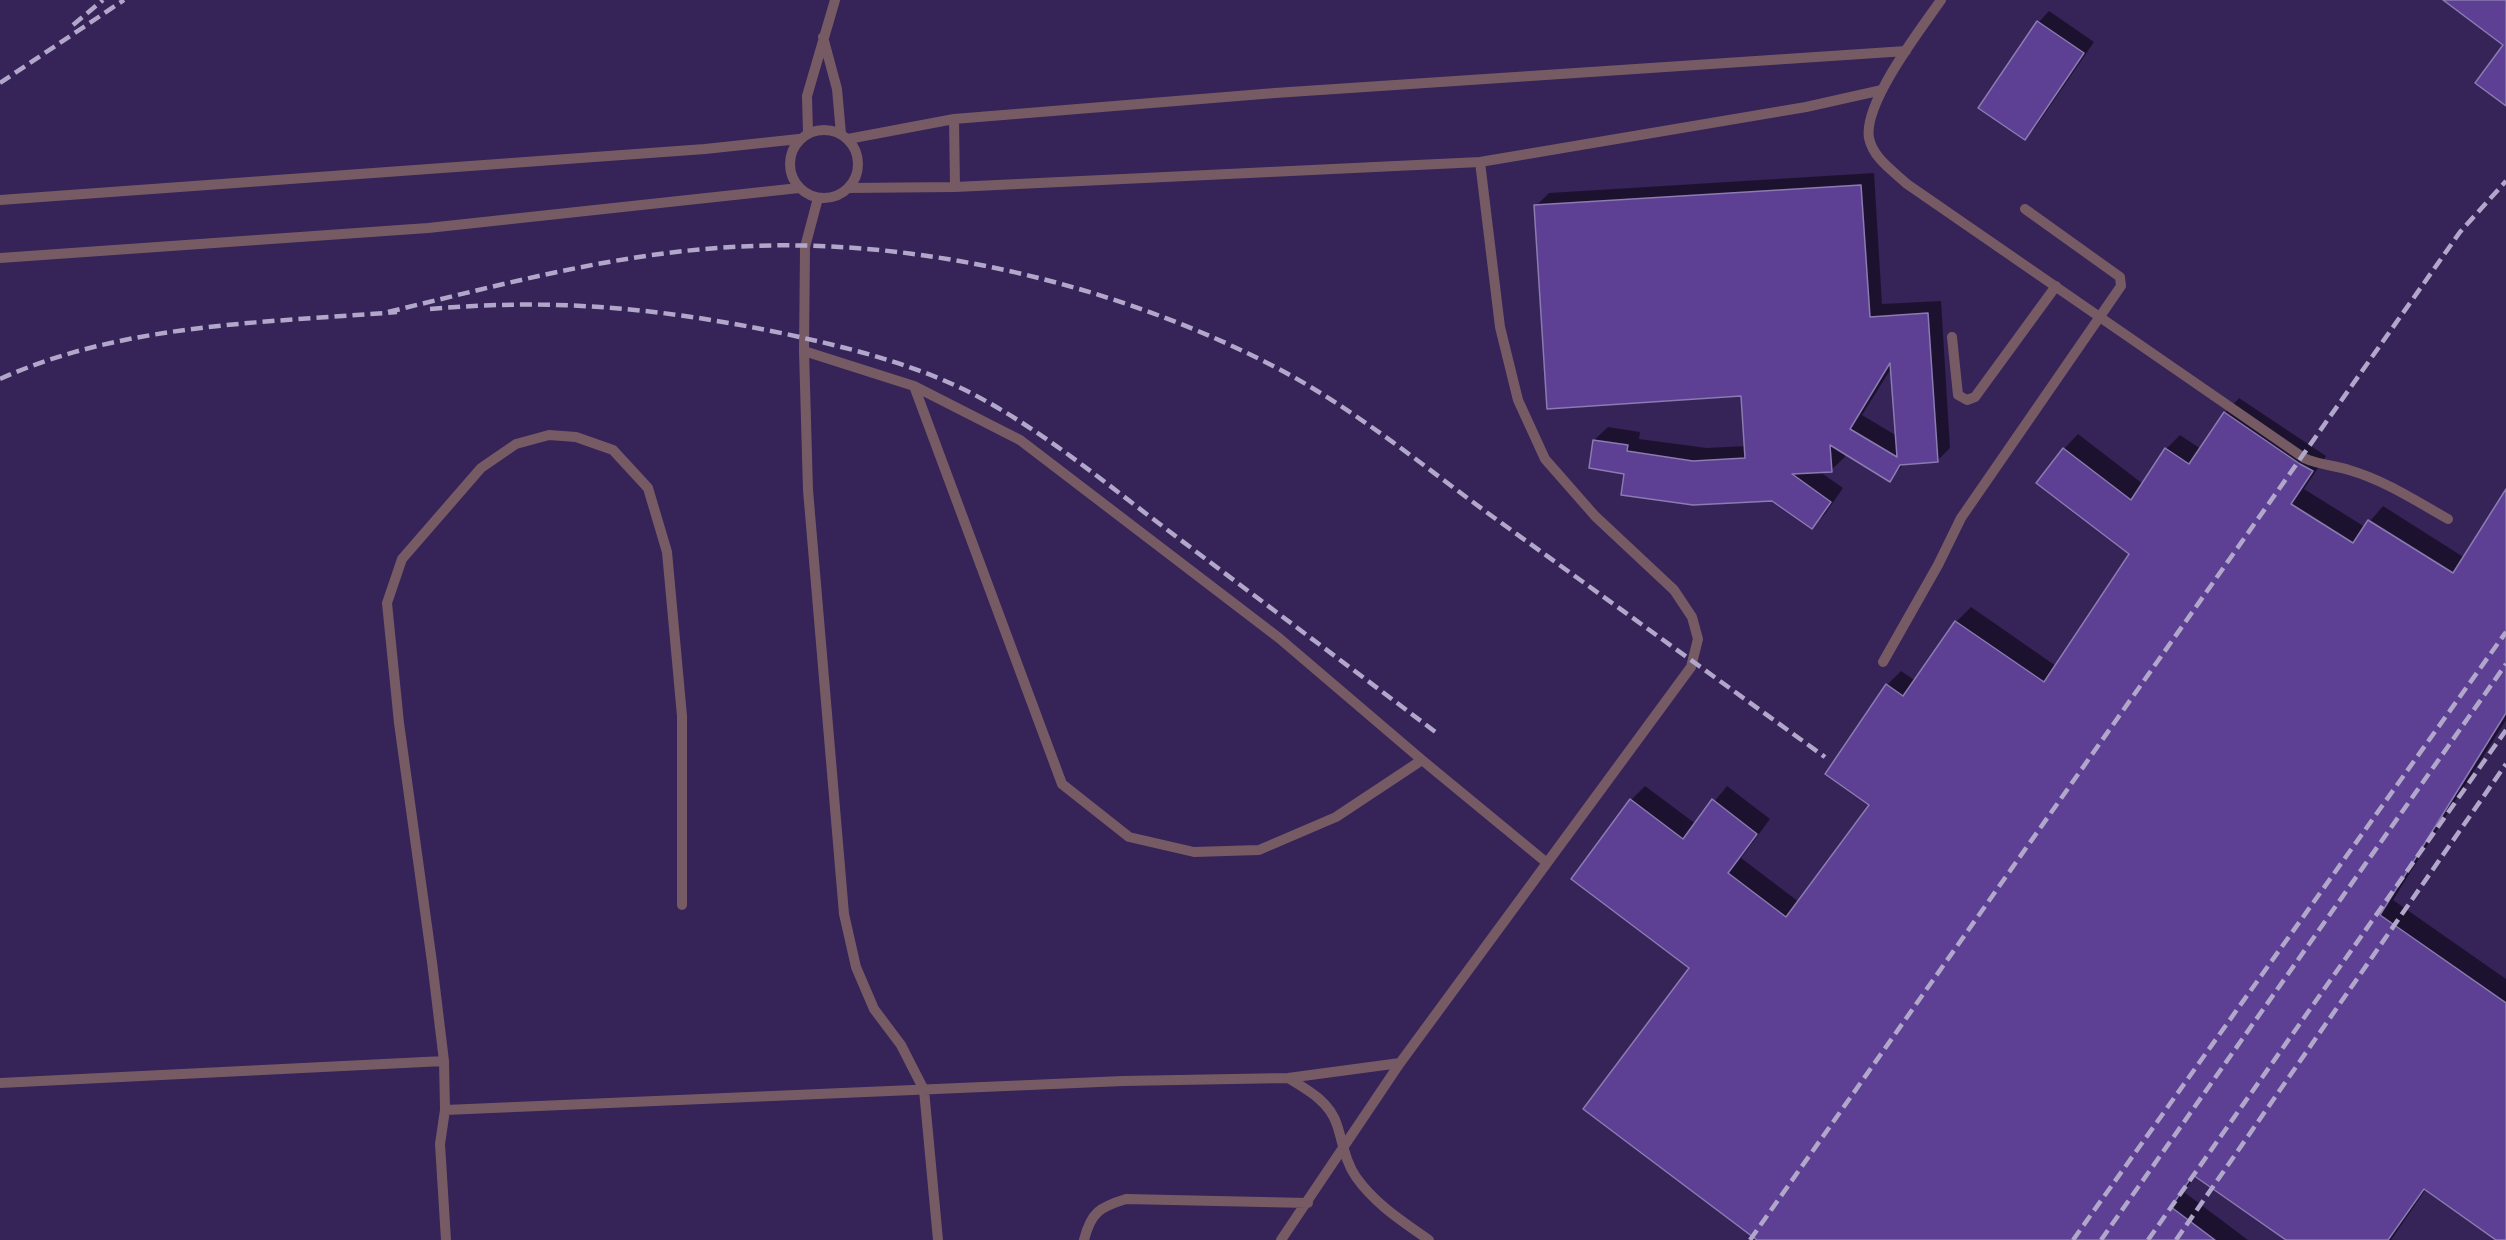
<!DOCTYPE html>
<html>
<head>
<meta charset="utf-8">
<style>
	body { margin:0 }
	canvas { display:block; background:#2d1c4b }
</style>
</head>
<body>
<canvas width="2506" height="1240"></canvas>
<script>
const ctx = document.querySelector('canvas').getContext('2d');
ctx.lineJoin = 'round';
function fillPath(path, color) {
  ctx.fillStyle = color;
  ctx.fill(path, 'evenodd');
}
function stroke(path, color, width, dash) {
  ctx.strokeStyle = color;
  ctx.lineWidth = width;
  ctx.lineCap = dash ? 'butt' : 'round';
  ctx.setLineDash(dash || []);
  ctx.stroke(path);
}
const built = new Path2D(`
	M0,0h2506v1240h-2506z`);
const shadow = new Path2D(`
	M2049,11l45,31 -59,86 -10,10 -45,-31 59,-85z
	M1874,173l8,131 59,-3 9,147 -13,13 -32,2 -15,17 -46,-29 1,6 -14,13 -12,1 24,17 -18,26 -13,13 -40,-28 -147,-27 -31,-32 14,-13 32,5 -1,7 68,9 39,-2 -3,-51 -207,-189 13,-13zM1892,367l5,69 -35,-21z
	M2239,398l87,58 -22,33 61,38 18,-21 82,52 41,-64v226l-113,180 113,79v261h-7l-73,-51 -35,51h-102l-93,-65 -12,17 64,48h-489l-67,-273 -61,-167 14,-14 51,38 31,-38 43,33 -29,39 58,44 72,-98 16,-119 14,-14 15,10 41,-60 14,-14 85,59 75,-112 -93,-72 26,-33 14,-15 65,50 23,-35 14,-14 21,14 24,-36z`);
const building = new Path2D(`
	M2443,0h63v106l-31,-23 28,-38z
	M2037,21l47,32 -59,87 -47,-32z
	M1861,185l9,132 58,-4 10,149 -38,3 -10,17 -60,-37 2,27 -40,2 39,28 -19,27 -40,-28 -79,4 -72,-10 3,-21 -35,-6 4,-28 35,5 -1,6 66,10 52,-3 -4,-62 -194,13 -13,-204zM1890,363l7,94 -47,-28z
	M2224,412l76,52 13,7 -22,33 62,39 15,-23 85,53 53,-84v224l-126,202 126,88v237h-10l-72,-51 -36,51h-102l-93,-65 -22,32 44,33h-458l-174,-131 106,-141 -118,-89 59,-80 53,40 29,-40 45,35 -29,39 58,44 83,-112 -44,-31 61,-90 17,12 52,-75 89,61 85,-128 -93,-71 27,-35 68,52 34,-52 24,16z`);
const service = new Path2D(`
	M1941,0c-20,29 -78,103 -72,138 4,20 24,33 38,46l397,274c15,7 30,7 45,12 35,10 67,31 99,49
	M823,37l14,52 4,45
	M954,119l1,68
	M790 164a34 34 0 1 1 68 0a34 34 0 1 1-68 0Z
	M808,133l-1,-37 28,-96
	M848,139l106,-20 321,-26 631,-42
	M848,188l107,-1 525,-25 326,-55 76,-17
	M818,198l-13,49 -1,104 4,139 36,424 12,53 18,42 27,36 23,45 14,150
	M0,200l705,-51 94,-10
	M0,258l428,-30 371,-40
	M1952,337l6,58 9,5 8,-3 81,-111
	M804,351l110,35 106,54 259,198 143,122
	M914,386l148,398 67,53 65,15 65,-2 77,-33 86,-57 125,103
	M1883,662l55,-97 23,-47 160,-232 -1,-9 -95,-68
	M1288,1078c20,12 42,24 49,47 6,18 8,36 19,52 19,27 46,44 73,63
	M0,1083l444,-22
	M445,1110l678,-29 165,-3 112,-15
	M446,1240l-6,-96 5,-34 -1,-49 -12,-99 -33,-239 -12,-120 15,-44 79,-91 35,-24 33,-9 27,2 37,13 35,38 19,64 15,164v189
	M1084,1240c7,-28 16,-33 42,-41l182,4
	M1281,1240l119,-177 291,-396 7,-28 -6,-22 -18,-27 -79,-74 -50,-57 -27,-59 -18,-73 -20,-165`);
const rail = new Path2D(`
	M73,25l30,-25
	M0,83l124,-83
	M430,309c126,-11 232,-1 356,25 63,14 125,29 183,58 70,36 130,86 192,133 92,70 185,139 277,209
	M388,312c108,-26 218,-56 329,-64 187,-15 396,34 562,121 75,40 142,95 210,145 112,81 224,162 336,243
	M0,379c124,-56 264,-56 397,-67
	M1750,1240l710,-1008 46,-51
	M2073,1240l433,-608
	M2101,1240l405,-576
	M2148,1240l358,-510
	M2176,1240l330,-476`);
fillPath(built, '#362358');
fillPath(shadow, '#0007');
fillPath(building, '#5d3f93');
stroke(building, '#8b7bb2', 1.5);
stroke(service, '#765b64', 10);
stroke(rail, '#b1a7ca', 4.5, [12, 6]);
</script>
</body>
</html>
